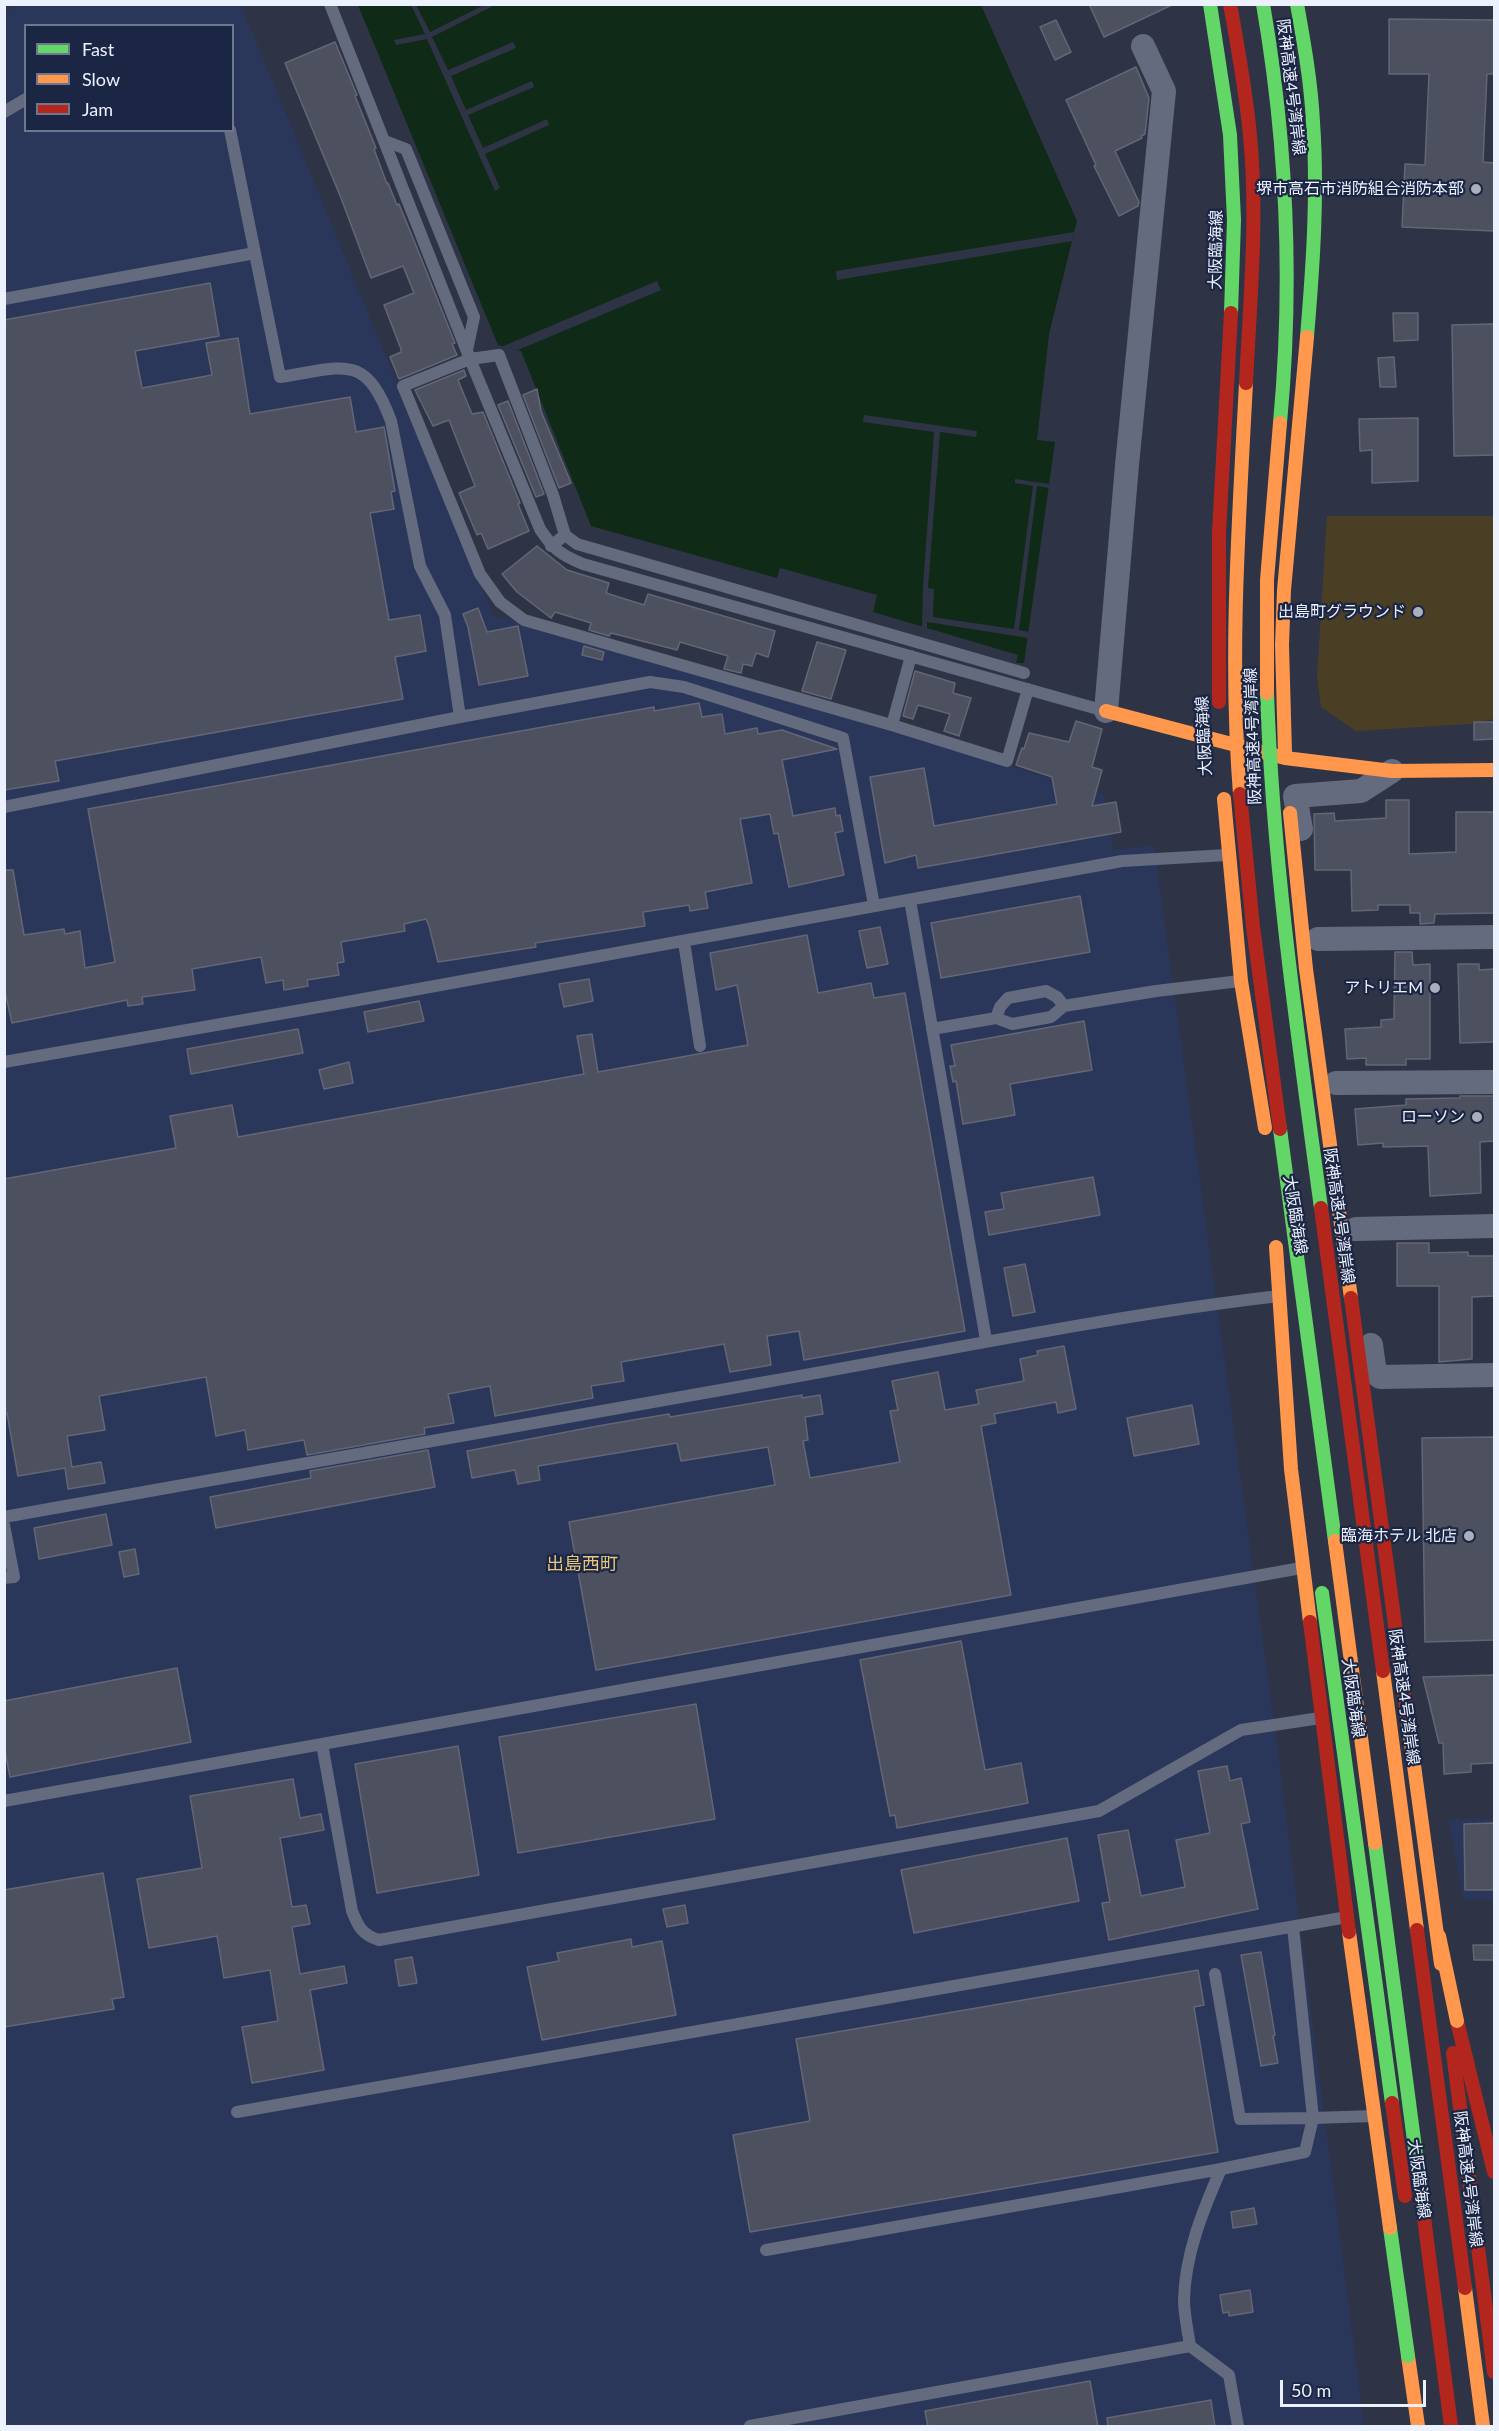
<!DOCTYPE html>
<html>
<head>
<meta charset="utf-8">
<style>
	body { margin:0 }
	#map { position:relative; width:1499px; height:2431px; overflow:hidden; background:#2e3445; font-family:Lato,sans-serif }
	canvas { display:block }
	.frame { position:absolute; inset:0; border:6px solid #ecf1fe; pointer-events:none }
	.legend { position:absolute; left:24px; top:24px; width:210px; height:108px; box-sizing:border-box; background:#1b2644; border:2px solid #6f778e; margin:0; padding:8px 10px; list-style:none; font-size:18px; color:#ecf1fe }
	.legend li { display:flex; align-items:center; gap:12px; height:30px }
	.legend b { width:30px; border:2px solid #6f778e }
	.scale { position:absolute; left:1280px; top:2380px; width:146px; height:27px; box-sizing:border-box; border:3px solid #ecf1fe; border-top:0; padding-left:8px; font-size:18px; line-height:21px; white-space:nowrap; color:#ecf1fe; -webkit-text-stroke:4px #1b2644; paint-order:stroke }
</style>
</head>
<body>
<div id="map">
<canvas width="1499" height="2431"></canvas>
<div class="frame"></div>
<ul class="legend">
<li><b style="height:8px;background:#63d668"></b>Fast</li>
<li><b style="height:8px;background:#ff974d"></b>Slow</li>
<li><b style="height:8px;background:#b3261e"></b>Jam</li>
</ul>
<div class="scale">50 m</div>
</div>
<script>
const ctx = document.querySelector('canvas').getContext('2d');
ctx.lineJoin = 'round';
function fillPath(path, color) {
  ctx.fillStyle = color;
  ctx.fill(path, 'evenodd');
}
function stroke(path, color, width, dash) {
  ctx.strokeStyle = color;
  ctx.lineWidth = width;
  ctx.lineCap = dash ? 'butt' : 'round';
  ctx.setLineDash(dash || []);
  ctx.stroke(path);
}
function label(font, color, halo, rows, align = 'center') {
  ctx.font = font + ' Lato,"Noto Sans JP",sans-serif';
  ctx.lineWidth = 4.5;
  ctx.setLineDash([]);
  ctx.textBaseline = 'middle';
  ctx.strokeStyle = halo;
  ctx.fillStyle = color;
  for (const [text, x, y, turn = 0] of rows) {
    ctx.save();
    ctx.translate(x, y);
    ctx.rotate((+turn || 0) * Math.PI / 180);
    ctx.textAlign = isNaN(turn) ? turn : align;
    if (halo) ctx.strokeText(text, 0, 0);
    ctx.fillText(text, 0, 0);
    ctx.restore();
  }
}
const built = new Path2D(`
	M20,4l221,1 252,610 389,112 222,68 10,55 40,-5 122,891 88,690h-1359l-1,-2415zM26,26h206v104h-206z
	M1448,1819h46v81h-30z`);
const green = new Path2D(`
	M1327,516h167v203l-24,5 -114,7 -35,-24 -4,-30z`);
const water = new Path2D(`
	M358,5h623l96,216 -28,113 -12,106 18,2 -31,221h-8l2,-8 -145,-43 4,-17 -97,-27 -3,10 -186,-52 -70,-175 -23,-6z`);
const pier = new Path2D(`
	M411,5h5l14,27 54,-27h11l-63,32 16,33 65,-28 3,6 -65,28 15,34 66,-29 2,6 -66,28 15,33 64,-29 2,6 -64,29 15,34 -5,3 -68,-152 -31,6 -2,-5 31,-6z
	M1074,232l-2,9 -235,39 -1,-9z
	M657,281l4,9 -143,60 -17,-3z
	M864,415l113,16 -1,6 -36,-5 -12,156 6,1 -1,28 81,12 19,-143 -18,-3v-4l34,5v4l-12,-2 -18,144 10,2 -1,6 -101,-16v7l-5,-2 1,-41 11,-154 -71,-10z`);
const building = new Path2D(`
	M1089,4h85l-70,33z
	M1389,19l105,1v54h-7l-4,88 11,1v68l-92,-4 3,-63 20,1 4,-91h-40z
	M1056,20l15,32 -16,8 -15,-33z
	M335,42l22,53 -2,1 21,52 -2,1 13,35 1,-1 9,22 2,-1 16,39 40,100 -3,1 5,11 -58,24 -9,-22 11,-5v-3l-17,-44 30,-12 -11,-27 -32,12 -30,-80 -56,-135z
	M1136,67l13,31 -4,36 -4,2 1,2 -27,13 24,51 -1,4 -19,10 -25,-50 2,-1 -30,-65z
	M210,283l9,53 -84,15 7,37 70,-13 -6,-32 32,-5 12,76 100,-17 6,35 28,-5 11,64 -4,1 3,17 -24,4 19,107 31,-5 6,36 -31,6 8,42 -348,62 4,20 -55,9v-470z
	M1393,313h25v27l-24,1z
	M1494,324v131l-40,1 -2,-131z
	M1394,357l2,30h-16l-2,-29z
	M464,370l2,6 -8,4 14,34 11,-2 37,91 -2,1 11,27 -41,18 -7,-16 -4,2 -18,-42 16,-7 -26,-66 -16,6 -18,-36z
	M537,389l4,22 30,72 -12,5 -36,-93z
	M508,401l36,93 -8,3 -38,-92z
	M1418,418v63l-46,2v-33l-12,1 -1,-32z
	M537,546l30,24 42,13 -3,10 38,12 4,-11 127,37 -7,26 -12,-4 -4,13 -9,-2 -2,9 -17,-4 4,-13 -48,-14 -3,8 -66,-17 -2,3 -20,-6 2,-7 -36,-11 -4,6 -34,-26 -15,-18z
	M478,608l9,24 31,-6 10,50 -49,9 -11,-58 -5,-13z
	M817,642l29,8 -15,49 -29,-8z
	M584,646l20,6 -2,8 -20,-5z
	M915,671l40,12 -2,10 18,5 -12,38 -15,-5 6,-17 -32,-9 -5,14 -10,-3z
	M699,703l3,14 20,-3 3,20 32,-6 1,6 24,-4 55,19 -55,11 11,56 42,-8 1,8 4,-1 3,16 -8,2 9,42 -55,12 -11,-54 -4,1 -4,-20 -30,5 12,64 -47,9 3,16 -18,3 -1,-6 -46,7 2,14 -110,17 1,4 -98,15 -9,-36 -3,-7 -22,5 1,7 -64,11 3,20 -7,1 2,12 -32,5 1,6 -24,4 -1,-10 -17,3 -5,-26 -69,12 3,21 -53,7 1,7 -15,2 -1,-6 -115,23 -8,-36v-117h9l11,65 40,-6 1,5 15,-3 5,37 30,-6 -27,-153 566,-102v4z
	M1076,721l26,8 -10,38 10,3 -10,36 24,-4 5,30 -203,36 -2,-13 -31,8 -15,-86 54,-9 10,58 123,-22 -5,-27 -36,-12 6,-17 2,1 5,-16 40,9z
	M1474,722h20v17l-20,1z
	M1386,800h23v54l47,-2v-40h38v101l-59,1 -1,9 -14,1v-11h-10v-8h-32v5l-26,1 -1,-41h-36l-1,-56 20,-1 1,8 51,-3z
	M1080,896l10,56 -149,26 -10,-55z
	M880,927l8,37 -21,4 -8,-37z
	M807,935l11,58 53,-10 3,15 31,-5 60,338 -161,29 -5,-29 -32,5 4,29 -41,7 -6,-28 -103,18 3,19 -33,5 2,12 -98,18 -5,-30 -42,8 6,29 -30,5 1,6 -118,21 -3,-15 -56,10 -3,-20 -29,6 -10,-59 -107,19 6,34 -38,6 5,31 29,-5 4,21 -37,6 -3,-21 -47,8 -11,-63h-3v-234l172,-31 -6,-32 62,-11 6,32 346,-63 -7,-38 15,-2 6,38 150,-27 -11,-60 -21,5 -6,-37z
	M1395,952h17l1,13 17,-1v95h-24v6h-40v-7l-19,1 -2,-30 36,-2v-7l13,-1z
	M1458,964h21v6l15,-1v73l-34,1z
	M589,979l4,22 -29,6 -5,-23z
	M419,1001l5,20 -56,11 -4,-20z
	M1084,1021l8,49 -82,14 5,31 -52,9 -7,-43 -3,1 -3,-16h5l-4,-21z
	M298,1029l5,24 -112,21 -4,-25z
	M349,1062l4,21 -29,6 -5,-19z
	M1460,1096h34v45l-14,1 1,51 -51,3 -2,-50 -45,1v-4l-25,2 -3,-36 51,-4v-6l54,-1z
	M1093,1177l7,38 -111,20 -4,-23 19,-3 -3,-16z
	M1397,1243h32v10l39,-1v4h26v40l-22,1v62l-33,3v-76h-42z
	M1025,1264l10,48 -22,4 -9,-48z
	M1064,1346l12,63 -18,4 -2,-11 -62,12 2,9 -15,3 30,169 -415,75 -27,-148 206,-37 -7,-38 -87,14 -4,-18 -139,23 2,14 -22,4 -3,-14 -43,8 -5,-27 131,-25 71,-12 1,3 132,-22v3l18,-3 3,19 -18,3 3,23 -5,1 7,37 90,-16 -10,-51 8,-1 -6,-29 46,-9 7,38 34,-6 -3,-14 48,-9 -4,-22 18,-4 -1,-4z
	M1192,1405l7,39 -65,12 -7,-38z
	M1494,1437v203l-69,2 -3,-204z
	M428,1450l7,37 -219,41 -6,-31 101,-19 -1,-7z
	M106,1514l6,31 -73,14 -5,-31z
	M135,1549l4,25 -15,3 -5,-25z
	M961,1641l24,129 36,-7 7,40 -131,25 -2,-13 -5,1 -30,-156z
	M177,1668l14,74 -181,35 -6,-31v-45z
	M1494,1675v88l-23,1v8l-27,2 -1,-31h-4l-16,-66z
	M696,1704l19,115 -197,34 -19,-116z
	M458,1746l21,129 -102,18 -22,-129z
	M1227,1766l3,15 11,-3 9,44 -9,2 17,85 -149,31 -7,-37 8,-1 -12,-67 30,-5 13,66 44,-9 -9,-47 34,-7 -12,-62z
	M293,1779l7,39 21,-4 3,16 -44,8 12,69 14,-2 4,19 -18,3 8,47 44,-8 3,17 -37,7 14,80 -72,13 -10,-56 36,-6 -8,-51 -46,8 -7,-42 -68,12 -12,-69 65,-11 -12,-72z
	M1494,1823v67h-29l-1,-66z
	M1067,1838l12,63 -165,32 -13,-63z
	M103,1873l21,124 -12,2 2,10 -110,18v-137z
	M685,1905l3,18 -21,4 -4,-18z
	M631,1939l1,8 30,-6 14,74 -134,25 -15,-73 32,-6 -2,-8z
	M1473,1945h21v15h-20z
	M1261,1952l14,83 -2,1 5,27 -17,3 -20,-111z
	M412,1957l5,26 -18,3 -4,-26z
	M1198,1970l6,35 -10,2 24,145 -468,80 -17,-97 77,-14 -14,-82z
	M1254,2208l3,16 -24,4 -2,-16z
	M1250,2290l3,22 -24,4v-4l-6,1 -3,-18z
	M1090,2381l8,46h-170l-3,-16z
	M1211,2400l4,27h-107l-1,-9z`);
const lane = new Path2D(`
	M330,4l140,355 70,170c13,20 21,26 43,35l522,147
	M4,112l22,-13
	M230,130l50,247c63,-9 85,-26 111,44l29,145 25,49 15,102
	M385,141l21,8 68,168 -7,33
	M4,299l251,-46
	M565,535l12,9 447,129
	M551,546l14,-11 -12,-40 -54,-140 -29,4 -67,27 77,188 20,28 24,18 371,106 112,35 21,-72
	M892,725l19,-69
	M4,807l456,-90 190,-35 34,5 159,51 31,167
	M910,900l76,440
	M684,942l16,104
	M996,1018l4,-11 8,-9 38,-7 11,6 7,9
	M932,1029l64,-11 16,6 39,-7 13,-11 92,-15 84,-10
	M4,1062l332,-58 786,-143 105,-6
	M4,1517c254,-46 509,-89 762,-135 171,-30 341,-66 513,-86
	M4,1525l10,52 -10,1
	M1301,1568l-979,176 30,167c6,15 10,24 27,29l720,-129 142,-81 79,-12
	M4,1801l318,-57
	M1215,1974l25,145 73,-1 -20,-191
	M237,2112l1110,-195
	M766,2250l455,-81
	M1190,2346c-2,-15 -6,-31 -6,-46 1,-46 19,-90 37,-131l84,-17 8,-34 61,-2
	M750,2426l440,-80 39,29 9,51`);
const street = new Path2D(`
	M1106,711l21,-246 37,-374 -21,-45
	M1301,829l-6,-33 66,-5 31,-20
	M1318,939l176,-2
	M1336,1083l158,-1
	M1356,1229l138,-3
	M1371,1345l4,28 5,4 114,-2`);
const fast = new Path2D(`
	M1210,4l20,131 4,85 -3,93
	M1297,4c7,39 14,78 16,118 5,71 0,143 -6,215
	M1322,1593l70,510`);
const slow = new Path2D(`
	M1106,711l179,47 107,13 102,-1
	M1285,753l-3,-108 2,-55 23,-253
	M1224,799l17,182 24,147
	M1290,813l16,156 45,329
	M1407,1714l34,250
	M1408,2356l10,70`);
const jam = new Path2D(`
	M1219,702v-170l12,-219
	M1351,1298l56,416
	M1457,2021l37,151
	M1453,2053l41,319
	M1392,2103l13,93`);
const fastBridge = new Path2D(`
	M1263,4c24,139 30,279 17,419
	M1267,693c6,173 31,344 54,515
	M1280,1129l55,412
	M1375,1843l43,328
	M1390,2228l18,128`);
const slowBridge = new Path2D(`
	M1267,693v-113l13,-157
	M1240,794c-11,-137 -1,-274 6,-411
	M1276,1247l15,222 19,153
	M1335,1541l40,302
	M1383,1671l34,259
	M1349,1932l41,296
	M1439,1936l18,85
	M1465,2288l18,138`);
const jamBridge = new Path2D(`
	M1230,4c8,44 16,87 20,132 8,82 0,165 -4,247
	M1240,794l13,133 27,202
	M1321,1208l62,463
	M1310,1622l39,310
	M1417,1930l48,358
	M1418,2171l33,255`);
const markers = [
	[1476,189,6,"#aaafbd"],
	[1418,612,6,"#aaafbd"],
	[1435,988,6,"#aaafbd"],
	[1477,1117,6,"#aaafbd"],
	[1469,1536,6,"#aaafbd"]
];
const streetNames = [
	["阪神高速4号湾岸線",1291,87,83],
	["大阪臨海線",1216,250,-89],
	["大阪臨海線",1204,736,-93],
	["阪神高速4号湾岸線",1253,736,-92],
	["大阪臨海線",1295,1215,81],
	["阪神高速4号湾岸線",1339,1216,82],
	["阪神高速4号湾岸線",1404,1697,82],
	["大阪臨海線",1353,1698,82],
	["大阪臨海線",1419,2179,82],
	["阪神高速4号湾岸線",1468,2179,83]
];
const poiNames = [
	["堺市高石市消防組合消防本部",1464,189],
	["出島町グラウンド",1406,612],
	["アトリエM",1423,988],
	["ローソン",1465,1117],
	["臨海ホテル 北店",1457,1536]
];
const neighbourhoodNames = [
	["出島西町",582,1564]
];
fillPath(built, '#2b375a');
fillPath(green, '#4a3e24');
fillPath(water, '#0f2a16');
fillPath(pier, '#2e3445');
fillPath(building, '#4d505e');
stroke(building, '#636675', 1.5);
stroke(lane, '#646b7f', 12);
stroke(street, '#646b7f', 24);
stroke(fast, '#63d668', 14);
stroke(slow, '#ff974d', 14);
stroke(jam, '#b3261e', 14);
stroke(fastBridge, '#63d668', 14);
stroke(slowBridge, '#ff974d', 14);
stroke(jamBridge, '#b3261e', 14);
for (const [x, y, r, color] of markers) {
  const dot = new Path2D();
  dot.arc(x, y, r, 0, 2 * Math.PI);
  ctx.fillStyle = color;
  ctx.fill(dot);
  stroke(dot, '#1b2644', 2);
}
label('16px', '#ecf1fe', '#1b2644', streetNames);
label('16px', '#ecf1fe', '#1b2644', poiNames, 'right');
label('18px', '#e6c77c', '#1b2644', neighbourhoodNames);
</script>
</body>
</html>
